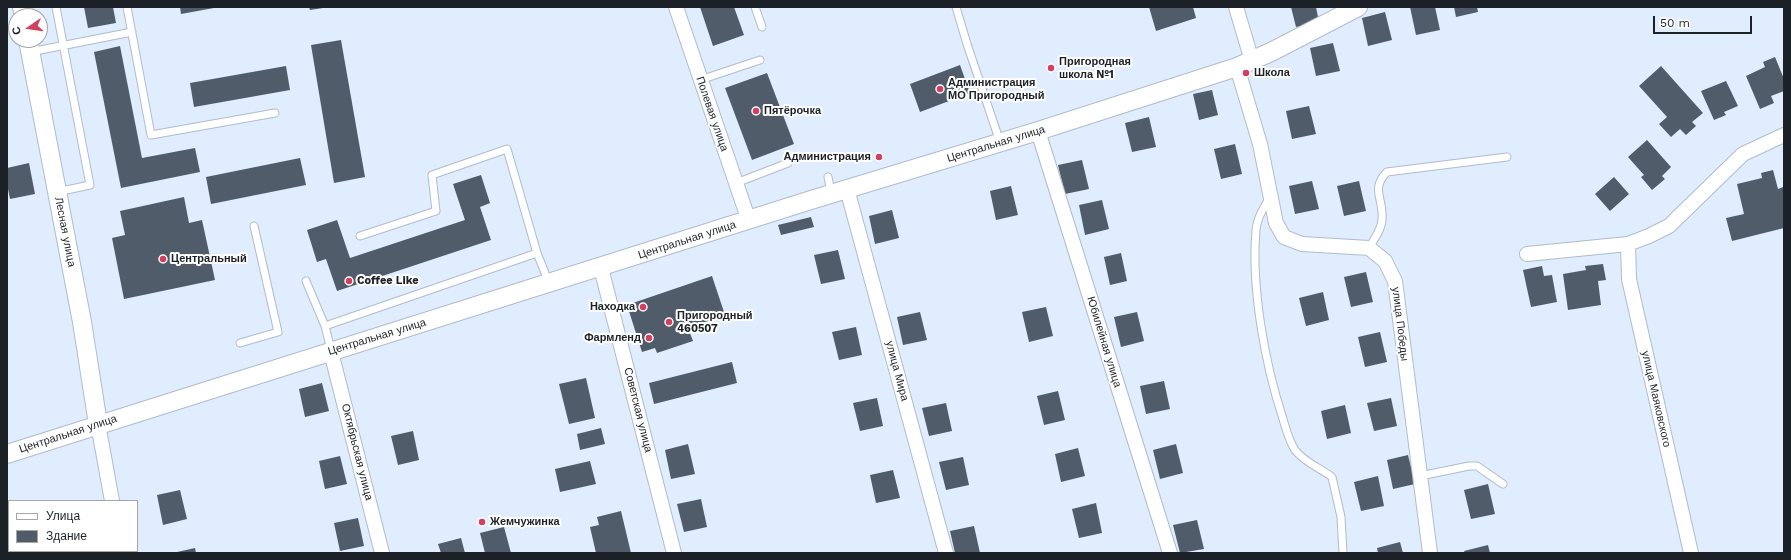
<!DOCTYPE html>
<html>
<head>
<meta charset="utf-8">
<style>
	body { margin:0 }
	#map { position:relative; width:1791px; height:560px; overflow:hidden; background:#dfedfe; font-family:"Work Sans",sans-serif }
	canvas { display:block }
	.frame { position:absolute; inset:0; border:8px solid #1b2126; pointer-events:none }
	.legend { position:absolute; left:8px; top:500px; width:130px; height:52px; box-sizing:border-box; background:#fff; border:1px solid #a4a6a8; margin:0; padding:5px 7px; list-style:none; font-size:12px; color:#1b2126 }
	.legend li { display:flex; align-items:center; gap:8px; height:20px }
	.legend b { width:20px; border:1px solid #a4a6a8 }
	.north { position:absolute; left:8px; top:8px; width:40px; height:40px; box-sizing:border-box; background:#fff; border:1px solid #a4a6a8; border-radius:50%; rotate:257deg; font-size:11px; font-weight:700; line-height:16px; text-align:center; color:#1b2126 }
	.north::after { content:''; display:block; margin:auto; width:14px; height:18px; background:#d1415f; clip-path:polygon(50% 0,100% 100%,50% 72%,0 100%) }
	.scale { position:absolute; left:1653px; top:16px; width:99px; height:18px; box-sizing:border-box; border:2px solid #1b2126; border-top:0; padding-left:5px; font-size:12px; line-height:14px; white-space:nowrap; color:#1b2126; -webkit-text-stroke:3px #fff; paint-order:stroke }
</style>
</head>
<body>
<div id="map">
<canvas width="1791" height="560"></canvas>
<div class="frame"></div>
<ul class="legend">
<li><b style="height:5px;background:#fff"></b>Улица</li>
<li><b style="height:11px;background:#505c69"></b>Здание</li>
</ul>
<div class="north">С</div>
<div class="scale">50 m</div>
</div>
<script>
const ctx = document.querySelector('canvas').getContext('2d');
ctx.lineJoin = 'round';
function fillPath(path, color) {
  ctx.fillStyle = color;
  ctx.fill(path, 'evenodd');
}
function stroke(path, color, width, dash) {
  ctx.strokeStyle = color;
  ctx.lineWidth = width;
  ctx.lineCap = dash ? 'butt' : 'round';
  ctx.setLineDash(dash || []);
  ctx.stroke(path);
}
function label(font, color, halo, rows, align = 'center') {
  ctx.font = font + ' "Work Sans",sans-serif';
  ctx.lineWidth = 4;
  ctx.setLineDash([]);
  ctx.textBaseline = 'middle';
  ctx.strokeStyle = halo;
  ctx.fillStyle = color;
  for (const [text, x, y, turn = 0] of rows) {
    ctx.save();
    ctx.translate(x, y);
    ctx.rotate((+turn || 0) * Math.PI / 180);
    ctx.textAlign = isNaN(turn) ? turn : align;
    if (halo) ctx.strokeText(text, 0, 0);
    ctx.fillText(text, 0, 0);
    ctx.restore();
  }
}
const forest = new Path2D(`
	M7,504h2v47h24l1,2h-27z`);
const building = new Path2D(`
	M84,7h29l3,16 -28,5z
	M180,7h34v1l-33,6z
	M309,7h14v1l-13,2z
	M700,7h34l10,28 -31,11z
	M1149,7h44l3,11 -40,13z
	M1291,7h25l3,15 -23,5z
	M1410,7h25l5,23 -24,5z
	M1454,7h23l1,5 -22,5z
	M1385,12l7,28 -24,6 -6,-28z
	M341,40l24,137 -31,6 -23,-138z
	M1333,43l7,28 -24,5 -6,-28z
	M120,46l22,112 53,-10 5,24 -79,16 -27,-136z
	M1775,57l9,22v12l-13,5 3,7 -14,6 -14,-33 19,-9 -2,-5z
	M960,65l10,28 -50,19 -10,-28z
	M286,66l4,24 -96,17 -4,-24z
	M1661,66l42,47 -11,9 4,4 -10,9 -6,-6 -9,8 -12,-13 8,-7 -28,-31z
	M767,73l27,71 -42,16 -27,-72z
	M1726,81l12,25 -14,6 2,3 -12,5 -13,-29z
	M1212,90l6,25 -19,5 -6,-26z
	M1309,106l7,28 -24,5 -6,-28z
	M1149,117l7,30 -24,5 -7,-29z
	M1647,140l24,27 -9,9 3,3 -13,11 -11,-13 3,-2 -16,-18z
	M1235,144l7,30 -21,5 -7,-30z
	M300,158l6,27 -95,19 -5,-27z
	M1082,160l7,29 -24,5 -7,-29z
	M29,163l6,31 -25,5 -3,-15v-16z
	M1773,170l5,19 5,-2 1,3v38l-52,13 -6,-23 18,-4 -7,-30 25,-6 -1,-5z
	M481,175l9,28 -10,4 11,33 -154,51 -11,-32 -9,3 -10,-32 30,-10 13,38 115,-38 -12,-36z
	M1614,177l15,17 -19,17 -15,-17z
	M1312,181l7,28 -24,5 -6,-28z
	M1359,181l7,30 -22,5 -7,-30z
	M1011,186l7,29 -22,5 -6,-29z
	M184,197l5,26 13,-3 13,60 -91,19 -12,-61 13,-3 -5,-24z
	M1102,200l7,29 -24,6 -6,-30z
	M892,210l7,28 -24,6 -6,-28z
	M811,217l3,10 -33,8 -3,-10z
	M838,250l7,29 -24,5 -7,-29z
	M1121,253l6,28 -17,4 -6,-28z
	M1603,264l3,16 -8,1 3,24 -33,5 -5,-36 23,-4 -1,-4z
	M1542,266l2,10 8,-1 5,27 -26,5 -8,-37z
	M1366,272l7,30 -22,5 -7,-30z
	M712,276l13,39 -37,13 5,13 -36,12 -2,-5 -13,4 -15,-47z
	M1323,292l6,28 -23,6 -7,-28z
	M1046,307l7,29 -24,6 -7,-30z
	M920,312l7,28 -24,5 -6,-28z
	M1137,312l7,29 -23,6 -7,-30z
	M856,327l6,28 -23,5 -7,-28z
	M1380,332l7,30 -22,5 -7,-30z
	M732,362l5,21 -83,21 -5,-21z
	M586,378l9,40 -26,6 -10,-40z
	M1164,381l6,28 -24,5 -6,-28z
	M322,383l7,28 -24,6 -6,-28z
	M1058,391l7,29 -21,5 -7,-29z
	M877,398l6,28 -23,5 -7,-28z
	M1391,398l6,28 -23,5 -7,-28z
	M946,403l6,28 -23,5 -7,-28z
	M1345,405l6,28 -24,6 -6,-28z
	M601,428l4,16 -25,6 -3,-16z
	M413,431l6,29 -21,5 -7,-29z
	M688,444l7,30 -24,5 -6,-29z
	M1176,444l7,29 -23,6 -7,-29z
	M1078,448l7,28 -24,6 -6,-28z
	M1408,455l7,29 -22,5 -6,-29z
	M340,456l7,28 -22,5 -6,-28z
	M963,457l6,28 -23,5 -7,-28z
	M590,461l6,23 -36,8 -5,-23z
	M893,470l7,28 -24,5 -6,-28z
	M1378,476l6,30 -23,5 -7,-29z
	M1488,484l7,30 -24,5 -7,-29z
	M180,490l7,29 -24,6 -6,-30z
	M701,499l6,28 -23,5 -7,-28z
	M1096,503l6,30 -23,5 -7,-29z
	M621,511l10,42h-35l-6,-26 9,-2 -2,-8z
	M358,518l6,28 -24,5 -6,-28z
	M1197,520l7,29 -24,4 -7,-28z
	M974,526l6,27h-25l-5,-22z
	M504,527l7,26h-26l-5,-20z
	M461,538l4,15h-24l-3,-9z
	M1400,542l3,11h-25l-1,-5z
	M1488,545l2,8h-25l-1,-2z
	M195,548l1,5h-19v-1z
	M76,551h11v2h-18z`);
const service = new Path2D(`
	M56,7l34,178 -33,7
	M127,7l24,128 124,-22
	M755,7l7,20
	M956,7l11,37 33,98
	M30,52l102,-20
	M700,80l60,-20
	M828,177l3,16
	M736,183l52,-20
	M1270,197c-6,10 -13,21 -14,33 -5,58 9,134 27,189 3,10 6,22 12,31 9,12 25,18 37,27l9,40 2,36
	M360,236l76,-25 -4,-36 75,-26 30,104 12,30
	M1369,248c5,-9 13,-19 13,-29 2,-20 -12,-30 5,-47l120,-15
	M306,281l19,45 6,24
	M325,326l212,-73
	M240,343l38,-11 -24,-106
	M1420,476l49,-10h8l26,18`);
const minor = new Path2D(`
	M676,7l73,214
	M1236,7l16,54
	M1237,67l23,77 16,79 8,14 18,7 67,4 16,13 10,20 35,272
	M1038,131l132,422
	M847,189l99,364
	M1628,244l1,35 62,274
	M1527,254l101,-10 21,-8 20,-10 74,-72 41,-19
	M601,268l73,285
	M331,352l51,201
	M98,424l14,77
	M122,551v2`);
const tertiary = new Path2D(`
	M22,7l2,9
	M28,40l54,282 16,102
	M7,454l804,-254 227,-69 199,-64 34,-15 87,-45`);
const markers = [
	[1051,68,4,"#d1415f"],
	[1246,73,4,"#d1415f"],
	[940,89,4,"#d1415f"],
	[756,111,4,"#d1415f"],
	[879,157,4,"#d1415f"],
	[163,259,4,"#d1415f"],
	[349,281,4,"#d1415f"],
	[643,307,4,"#d1415f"],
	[669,322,4,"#d1415f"],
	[649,338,4,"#d1415f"],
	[482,522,4,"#d1415f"]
];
const poiNames = [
	["Пригородная",1059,62],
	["школа №1",1059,75],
	["Школа",1254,73],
	["Администрация",948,83],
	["МО Пригородный",948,96],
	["Пятёрочка",764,111],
	["Администрация",871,157,"right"],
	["Центральный",171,259],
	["Coffee Like",357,281],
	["Находка",635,307,"right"],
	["Пригородный",677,316],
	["460507",677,329],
	["Фармленд",641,338,"right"],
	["Жемчужинка",490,522]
];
const streetNames = [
	["Полевая улица",712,114,71],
	["Центральная улица",996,144,-17],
	["Лесная улица",65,232,79],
	["Центральная улица",687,240,-18],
	["улица Победы",1400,324,83],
	["Центральная улица",377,337,-17],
	["Юбилейная улица",1104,342,73],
	["улица Мира",897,371,75],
	["улица Маяковского",1656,399,77],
	["Советская улица",638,410,76],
	["Центральная улица",68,434,-18],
	["Октябрьская улица",357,452,76]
];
fillPath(forest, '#e5949d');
fillPath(building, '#505c69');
stroke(service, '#aebccc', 9);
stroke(minor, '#aebccc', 16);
stroke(tertiary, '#aebccc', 20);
stroke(service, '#fff', 7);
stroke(minor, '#fff', 14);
stroke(tertiary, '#fff', 18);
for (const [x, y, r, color] of markers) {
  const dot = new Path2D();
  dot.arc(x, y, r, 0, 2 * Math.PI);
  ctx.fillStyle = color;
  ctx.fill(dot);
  stroke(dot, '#fff', 1.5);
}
label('bold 11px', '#1b2126', '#fff', poiNames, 'left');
label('11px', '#1b2126', '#fff', streetNames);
</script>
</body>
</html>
